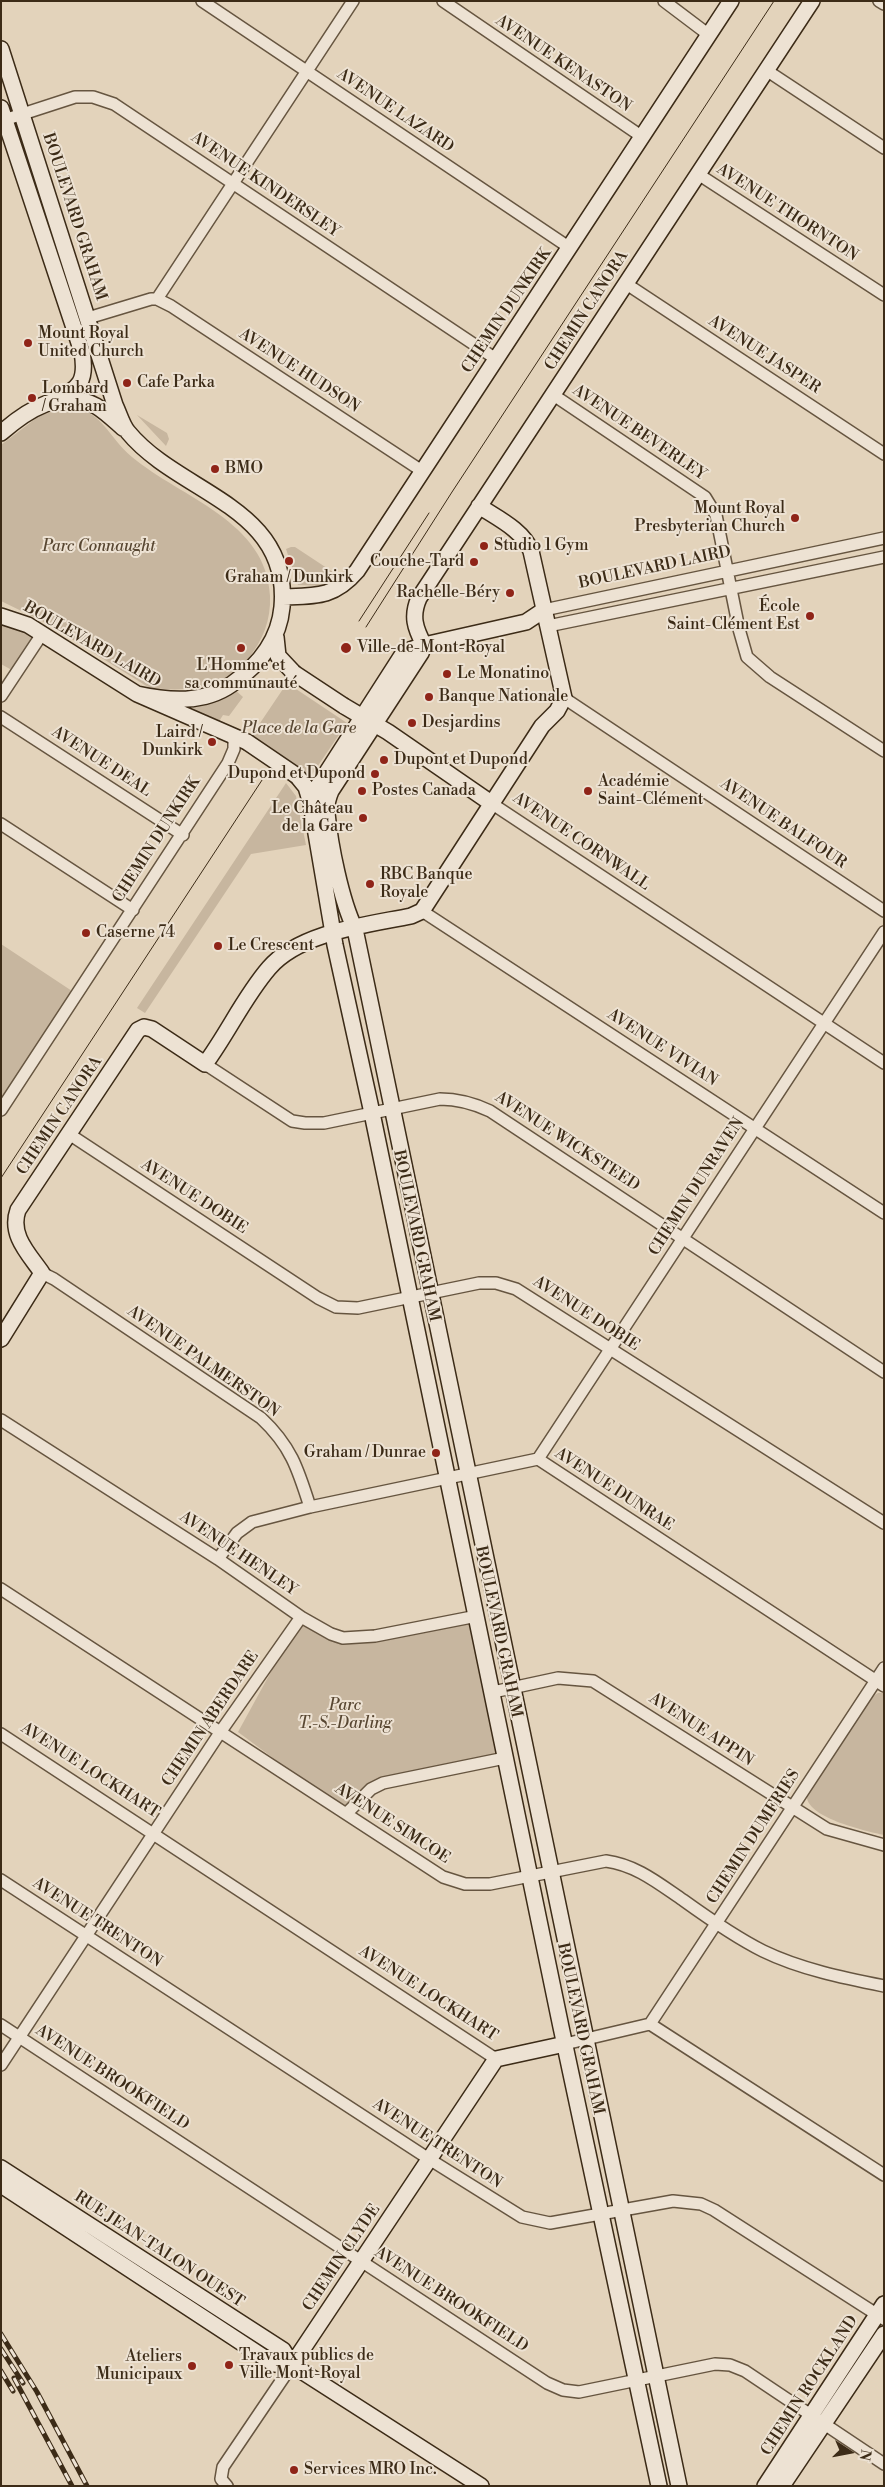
<!DOCTYPE html>
<html>
<head>
<meta charset="utf-8">
<style>
	body { margin:0 }
	#map { position:relative; width:885px; height:2487px; overflow:hidden; background:#e3d3bb; font-family:"Libre Bodoni",serif }
	canvas { display:block }
	.frame { position:absolute; inset:0; border:2px solid #3c2b17; pointer-events:none }
	.north { position:absolute; left:825px; top:2427px; width:50px; height:50px; -webkit-text-stroke:4px #ede2d3; paint-order:stroke; rotate:101deg; font-size:14px; font-weight:700; line-height:20px; text-align:center; color:#3c2b17 }
	.north::after { content:''; display:block; margin:auto; width:18px; height:22px; background:#3c2b17; clip-path:polygon(50% 0,100% 100%,50% 72%,0 100%) }
</style>
</head>
<body>
<div id="map">
<canvas width="885" height="2487"></canvas>
<div class="frame"></div>
<div class="north">N</div>
</div>
<script>
const ctx = document.querySelector('canvas').getContext('2d');
ctx.lineJoin = 'round';
function fillPath(path, color) {
  ctx.fillStyle = color;
  ctx.fill(path, 'evenodd');
}
function stroke(path, color, width, dash) {
  ctx.strokeStyle = color;
  ctx.lineWidth = width;
  ctx.lineCap = dash ? 'butt' : 'round';
  ctx.setLineDash(dash || []);
  ctx.stroke(path);
}
function label(font, color, halo, rows, align = 'center') {
  ctx.font = font + ' "Libre Bodoni",serif';
  ctx.lineWidth = 4;
  ctx.setLineDash([]);
  ctx.textBaseline = 'middle';
  ctx.strokeStyle = halo;
  ctx.fillStyle = color;
  for (const [text, x, y, turn = 0] of rows) {
    ctx.save();
    ctx.translate(x, y);
    ctx.rotate((+turn || 0) * Math.PI / 180);
    ctx.textAlign = isNaN(turn) ? turn : align;
    if (halo) ctx.strokeText(text, 0, 0);
    ctx.fillText(text, 0, 0);
    ctx.restore();
  }
}
const green = new Path2D(`
	M69,406c35,6 38,30 63,51 49,41 135,64 138,139 1,24 -7,44 -22,63 -23,30 -66,34 -100,28l-102,-64 -45,-22v-156l38,-29z
	M137,415l30,18 2,6 -3,7z
	M291,547h4l44,29 -15,10 -26,-1 -12,-36z
	M1,616l41,18 -25,39 -16,-9z
	M287,683l60,40 -36,53 -59,-41z
	M234,689l9,8 -14,19 -6,-1 -5,8 -26,-14 2,-4z
	M286,783l10,13 10,49 -55,9 -106,159 -8,-5z
	M1,944l71,47 -71,109z
	M477,1616l28,142 -122,25 -36,30 -109,-81 63,-115 42,21z
	M878,1693h6v142c-18,-4 -81,-18 -77,-41l66,-98z`);
const street = new Path2D(`
	M202,1l368,247
	M443,1l198,135
	M664,1l45,34
	M879,1l5,3
	M766,70l118,78
	M1,121l74,-24h18l21,7 382,255
	M698,174l186,121
	M625,283l259,171
	M157,299l14,7 251,165
	M88,318l63,-19h6l196,-298
	M552,394l153,103 11,18 23,114 8,28 23,20 114,74
	M544,610l340,-72
	M548,626l336,-69
	M1,696l41,-62
	M564,698l320,213
	M1,717l182,118
	M491,803l393,260
	M1,824l132,86
	M422,911l462,302
	M205,1064l87,57 13,2h19l116,-24c19,0 33,4 50,12l394,261
	M1,1110l227,-347 6,-14v-13
	M69,1134l249,164 18,9 22,1 121,-25h17l20,6 368,234
	M42,1273l12,6 207,139c30,28 37,51 49,89
	M1,1420l217,139 83,58 30,17 12,4 32,-2 102,-20
	M538,1459l346,-527
	M218,1559l19,-26 15,-11 58,-15 228,-48 346,227
	M1,1589l442,288 22,7h25l116,-23c30,4 52,22 77,39 25,18 52,37 80,51 37,18 81,27 121,35
	M493,1692l65,-14 35,3 234,148 57,16
	M1,1734l495,325
	M347,1813l24,-24 12,-6 122,-25
	M1,1880l428,279 93,58 28,6 123,-22 28,3 13,6 170,109
	M650,2024l234,-356
	M1,2025l546,358 16,7 16,2 136,-28 15,1 15,6 139,93
	M565,2044l85,-20 234,151
	M1,2065l220,-334 80,-114
	M227,2486l-6,-7 2,-12 69,-102`);
const secondary = new Path2D(`
	M1,49l114,356c4,8 7,20 13,27 51,62 163,74 154,175 -3,33 -23,58 -50,77 -28,20 -63,17 -95,10
	M1,108l81,244c5,29 -2,36 -26,48
	M1,433c26,-23 60,-45 95,-27 10,6 19,15 27,22
	M283,597c32,-1 51,1 74,-26l374,-570
	M1,616l27,9 109,69 110,48
	M276,637l2,19 16,17
	M344,706l44,26 103,71
	M297,776l9,11 5,17 24,141 37,168 189,914 98,459
	M311,804l7,-18 86,-134 20,-7 102,-23 18,-12
	M1,1339l41,-66c-13,-19 -33,-38 -24,-63l120,-180 6,-3 8,2 53,35c23,-31 39,-67 64,-96 31,-36 98,-43 142,-52l11,-5 120,-185 15,-15 7,-13 -33,-147c-8,-21 -34,-33 -52,-45
	M1,2168l282,182 9,15 189,121
	M1,2185l273,179 18,1
	M292,2365l204,-306 69,-15
	M679,2486l-324,-1557c-14,-29 -25,-84 -28,-116 -1,-8 1,-15 4,-22l90,-138 3,-8c-9,-17 -13,-29 -5,-47l393,-597
	M765,2486l119,-182
	M782,2486l102,-152`);
const tram = new Path2D(`
	M359,621l70,-108
	M366,627l86,-135 322,-491
	M1,1178l267,-407`);
const rail = new Path2D(`
	M1,2334l36,58 50,94
	M1,2349l22,34
	M1,2371l12,20
	M14,2378l58,108`);
const secondaryBridge = new Path2D(`
	M294,673l50,33
	M247,742l50,34`);
const markers = [
	[28,343,5,"#8f2418"],
	[127,383,5,"#8f2418"],
	[32,398,5,"#8f2418"],
	[215,469,5,"#8f2418"],
	[795,518,5,"#8f2418"],
	[484,546,5,"#8f2418"],
	[289,561,5,"#8f2418"],
	[474,562,5,"#8f2418"],
	[510,593,5,"#8f2418"],
	[810,616,5,"#8f2418"],
	[241,648,5,"#8f2418"],
	[346,648,6,"#8f2418"],
	[447,674,5,"#8f2418"],
	[429,697,5,"#8f2418"],
	[412,723,5,"#8f2418"],
	[212,742,5,"#8f2418"],
	[384,760,5,"#8f2418"],
	[375,774,5,"#8f2418"],
	[362,791,5,"#8f2418"],
	[588,791,5,"#8f2418"],
	[363,818,5,"#8f2418"],
	[370,884,5,"#8f2418"],
	[86,933,5,"#8f2418"],
	[218,946,5,"#8f2418"],
	[436,1453,5,"#8f2418"],
	[229,2365,5,"#8f2418"],
	[192,2366,5,"#8f2418"],
	[294,2470,5,"#8f2418"]
];
const streetNames = [
	["AVENUE KENASTON",563,64,34],
	["AVENUE LAZARD",395,111,34],
	["AVENUE KINDERSLEY",265,185,34],
	["AVENUE THORNTON",787,213,33],
	["BOULEVARD GRAHAM",74,217,72],
	["CHEMIN DUNKIRK",507,311,-56],
	["CHEMIN CANORA",587,311,-57],
	["AVENUE JASPER",764,355,33],
	["AVENUE HUDSON",299,371,33],
	["AVENUE BEVERLEY",639,433,34],
	["BOULEVARD LAIRD",655,568,-12],
	["BOULEVARD LAIRD",92,645,30],
	["AVENUE DEAL",101,762,33],
	["AVENUE BALFOUR",783,824,34],
	["CHEMIN DUNKIRK",157,840,-57],
	["AVENUE CORNWALL",581,842,34],
	["AVENUE VIVIAN",662,1048,33],
	["CHEMIN CANORA",60,1116,-56],
	["AVENUE WICKSTEED",567,1142,33],
	["CHEMIN DUNRAVEN",697,1187,-57],
	["AVENUE DOBIE",194,1197,33],
	["BOULEVARD GRAHAM",416,1236,78],
	["AVENUE DOBIE",586,1314,33],
	["AVENUE PALMERSTON",203,1362,35],
	["AVENUE DUNRAE",614,1490,33],
	["AVENUE HENLEY",238,1554,34],
	["BOULEVARD GRAHAM",498,1632,78],
	["CHEMIN ABERDARE",211,1719,-56],
	["AVENUE APPIN",701,1730,33],
	["AVENUE LOCKHART",90,1771,33],
	["AVENUE SIMCOE",392,1824,33],
	["CHEMIN DUMFRIES",754,1837,-57],
	["AVENUE TRENTON",97,1923,33],
	["AVENUE LOCKHART",428,1994,33],
	["BOULEVARD GRAHAM",580,2029,78],
	["AVENUE BROOKFIELD",112,2078,33],
	["AVENUE TRENTON",437,2144,33],
	["RUE JEAN-TALON OUEST",159,2250,33],
	["CHEMIN CLYDE",342,2258,-56],
	["AVENUE BROOKFIELD",451,2300,33],
	["CHEMIN ROCKLAND",810,2386,-57]
];
const poiNames = [
	["Mount Royal",38,334],
	["United Church",38,352],
	["Cafe Parka",137,383],
	["Lombard",42,389],
	["/ Graham",42,407],
	["BMO",225,469],
	["Mount Royal",785,509,"right"],
	["Presbyterian Church",785,527,"right"],
	["Studio 1 Gym",494,546],
	["Couche-Tard",464,562,"right"],
	["Graham / Dunkirk",289,578,"center"],
	["Rachelle-Béry",500,593,"right"],
	["École",800,607,"right"],
	["Saint-Clément Est",800,625,"right"],
	["Ville-de-Mont-Royal",357,648],
	["L'Homme et",241,666,"center"],
	["sa communauté",241,684,"center"],
	["Le Monatino",457,674],
	["Banque Nationale",439,697],
	["Desjardins",422,723],
	["Laird /",202,733,"right"],
	["Dunkirk",202,751,"right"],
	["Dupont et Dupond",394,760],
	["Dupond et Dupond",365,774,"right"],
	["Académie",598,782],
	["Saint-Clément",598,800],
	["Postes Canada",372,791],
	["Le Château",353,809,"right"],
	["de la Gare",353,827,"right"],
	["RBC Banque",380,875],
	["Royale",380,893],
	["Caserne 74",96,933],
	["Le Crescent",228,946],
	["Graham / Dunrae",426,1453,"right"],
	["Travaux publics de",239,2356],
	["Ville Mont-Royal",239,2374],
	["Ateliers",182,2357,"right"],
	["Municipaux",182,2375,"right"],
	["Services MRO Inc.",304,2470]
];
const parkNames = [
	["Parc Connaught",99,547],
	["Place de la Gare",299,729],
	["Parc",345,1706],
	["T.-S.-Darling",345,1724]
];
fillPath(green, '#c7b69f');
stroke(street, '#665540', 14);
stroke(secondary, '#3c2b17', 18);
stroke(street, '#ede2d3', 11);
stroke(secondary, '#ede2d3', 15);
stroke(tram, '#3c2b17', 1);
stroke(rail, '#3c2b17', 5);
stroke(rail, '#ede2d3', 3, [9]);
stroke(secondaryBridge, '#3c2b17', 18, []);
stroke(secondaryBridge, '#ede2d3', 15);
for (const [x, y, r, color] of markers) {
  const dot = new Path2D();
  dot.arc(x, y, r, 0, 2 * Math.PI);
  ctx.fillStyle = color;
  ctx.fill(dot);
  stroke(dot, '#ede2d3', 2);
}
label('16px', '#3c2b17', '#ede2d3', streetNames);
label('16px', '#3c2b17', '#ede2d3', poiNames, 'left');
label('italic 16px', '#584732', '#ede2d3', parkNames);
</script>
</body>
</html>
